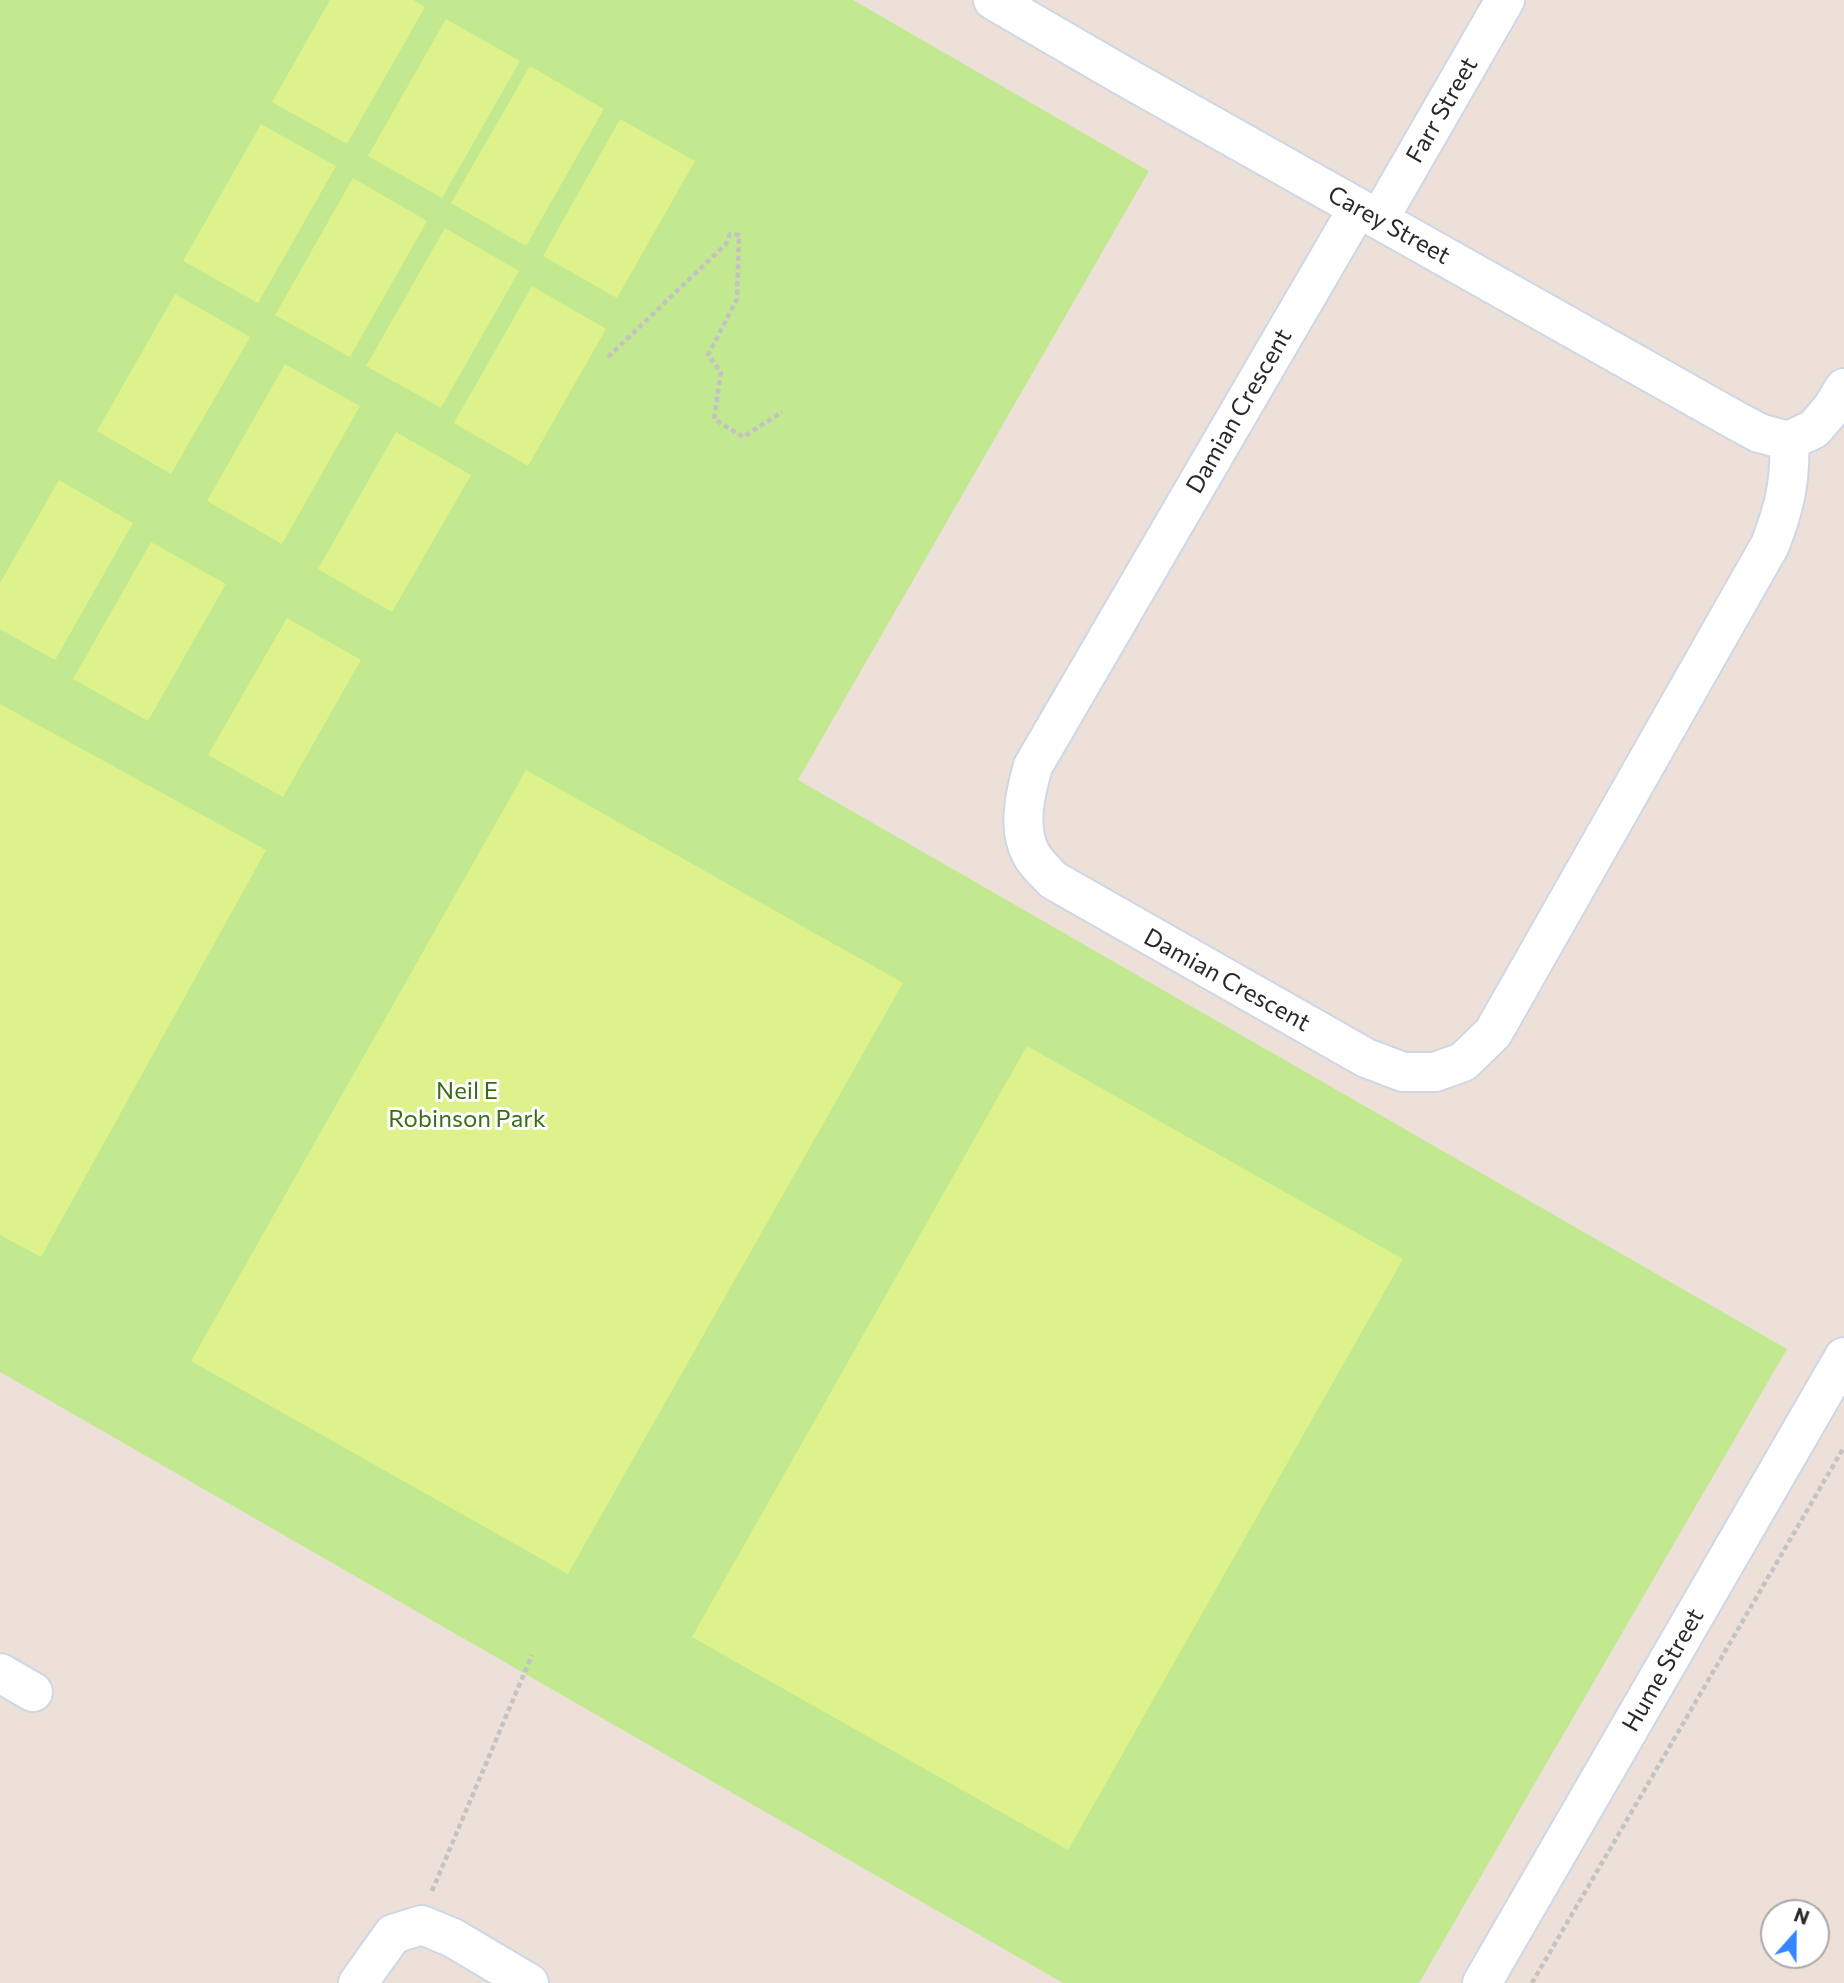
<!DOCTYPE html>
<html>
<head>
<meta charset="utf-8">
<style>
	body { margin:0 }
	#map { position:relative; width:1844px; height:1983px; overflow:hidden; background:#ede0d9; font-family:Commissioner,sans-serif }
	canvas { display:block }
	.north { position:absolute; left:1760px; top:1899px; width:70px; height:70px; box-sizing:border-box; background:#fff; border:2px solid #a9a9a9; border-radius:50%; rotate:21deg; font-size:19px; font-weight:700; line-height:28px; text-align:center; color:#292929 }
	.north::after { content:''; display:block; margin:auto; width:24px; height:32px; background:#3487ff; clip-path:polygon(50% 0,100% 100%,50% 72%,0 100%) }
</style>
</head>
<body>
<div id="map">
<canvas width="1844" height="1983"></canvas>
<div class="north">N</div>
</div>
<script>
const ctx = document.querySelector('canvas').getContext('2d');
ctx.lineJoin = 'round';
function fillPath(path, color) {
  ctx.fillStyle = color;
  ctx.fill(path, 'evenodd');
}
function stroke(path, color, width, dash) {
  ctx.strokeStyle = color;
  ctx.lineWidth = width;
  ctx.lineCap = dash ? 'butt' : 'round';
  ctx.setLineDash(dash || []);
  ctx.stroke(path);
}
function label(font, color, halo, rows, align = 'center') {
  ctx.font = font + ' Commissioner,sans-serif';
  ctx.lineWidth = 6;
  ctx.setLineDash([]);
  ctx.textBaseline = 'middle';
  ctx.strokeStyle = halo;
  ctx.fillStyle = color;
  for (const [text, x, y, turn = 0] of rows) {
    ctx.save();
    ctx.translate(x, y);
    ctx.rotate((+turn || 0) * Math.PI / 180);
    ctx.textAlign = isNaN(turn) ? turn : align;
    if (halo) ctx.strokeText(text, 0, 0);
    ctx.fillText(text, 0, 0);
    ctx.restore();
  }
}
const green = new Path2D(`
	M0,0h853l296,171 -351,609 989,569 -368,634h-356l-1063,-611z`);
const pitch = new Path2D(`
	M330,0h83l12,7 -78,137 -75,-42z
	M446,19l74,42 -78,137 -74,-42z
	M530,66l74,43 -78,137 -75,-43z
	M620,119l75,42 -78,137 -74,-42z
	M261,124l75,42 -78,137 -75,-42z
	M353,178l74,43 -77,136 -75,-42z
	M445,228l74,43 -78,137 -75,-42z
	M532,286l74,43 -78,137 -74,-43z
	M175,294l75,43 -79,137 -74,-43z
	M285,364l75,42 -78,138 -75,-43z
	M396,432l75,43 -79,137 -74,-43z
	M59,480l74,43 -78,137 -55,-31v-46z
	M151,542l75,42 -78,137 -75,-42z
	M287,618l74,42 -78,137 -75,-42z
	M0,704l266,146 -225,407 -41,-22z
	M526,770l377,213 -335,591 -377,-213z
	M1027,1046l376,213 -335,591 -376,-213z`);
const path = new Path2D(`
	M608,357l118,-113 4,-10 9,1 -2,64 -29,56 13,17 -7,47 29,18 39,-25
	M432,1891l100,-236
	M1532,1983l312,-536`);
const minor = new Path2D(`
	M993,0l129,75 613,345 24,13 30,8
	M1358,208l-325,558c-8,28 -16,62 -2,88 5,10 15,18 22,26l313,178 37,14h32l28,-10 30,-29 277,-488c14,-36 21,-64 19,-104
	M1379,219l126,-219
	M1789,441l25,-12 18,-21 12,-20
	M0,1673l33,19
	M358,1983l35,-49 29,-9 31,13 76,45
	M1482,1983l362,-626`);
const streetNames = [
	["Farr Street",1442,110,-60],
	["Carey Street",1389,225,29],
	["Damian Crescent",1239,411,-60],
	["Damian Crescent",1227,980,29],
	["Hume Street",1663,1670,-60]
];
const parkNames = [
	["Neil E",467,1091],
	["Robinson Park",467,1119]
];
fillPath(green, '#c2e990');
fillPath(pitch, '#ddf28b');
stroke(minor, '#ced7e4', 42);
stroke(path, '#c3c3c3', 4.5, [5, 3.5]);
stroke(minor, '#fff', 38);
label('24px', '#292929', '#fff', streetNames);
label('24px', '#396c13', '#fff', parkNames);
</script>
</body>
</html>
